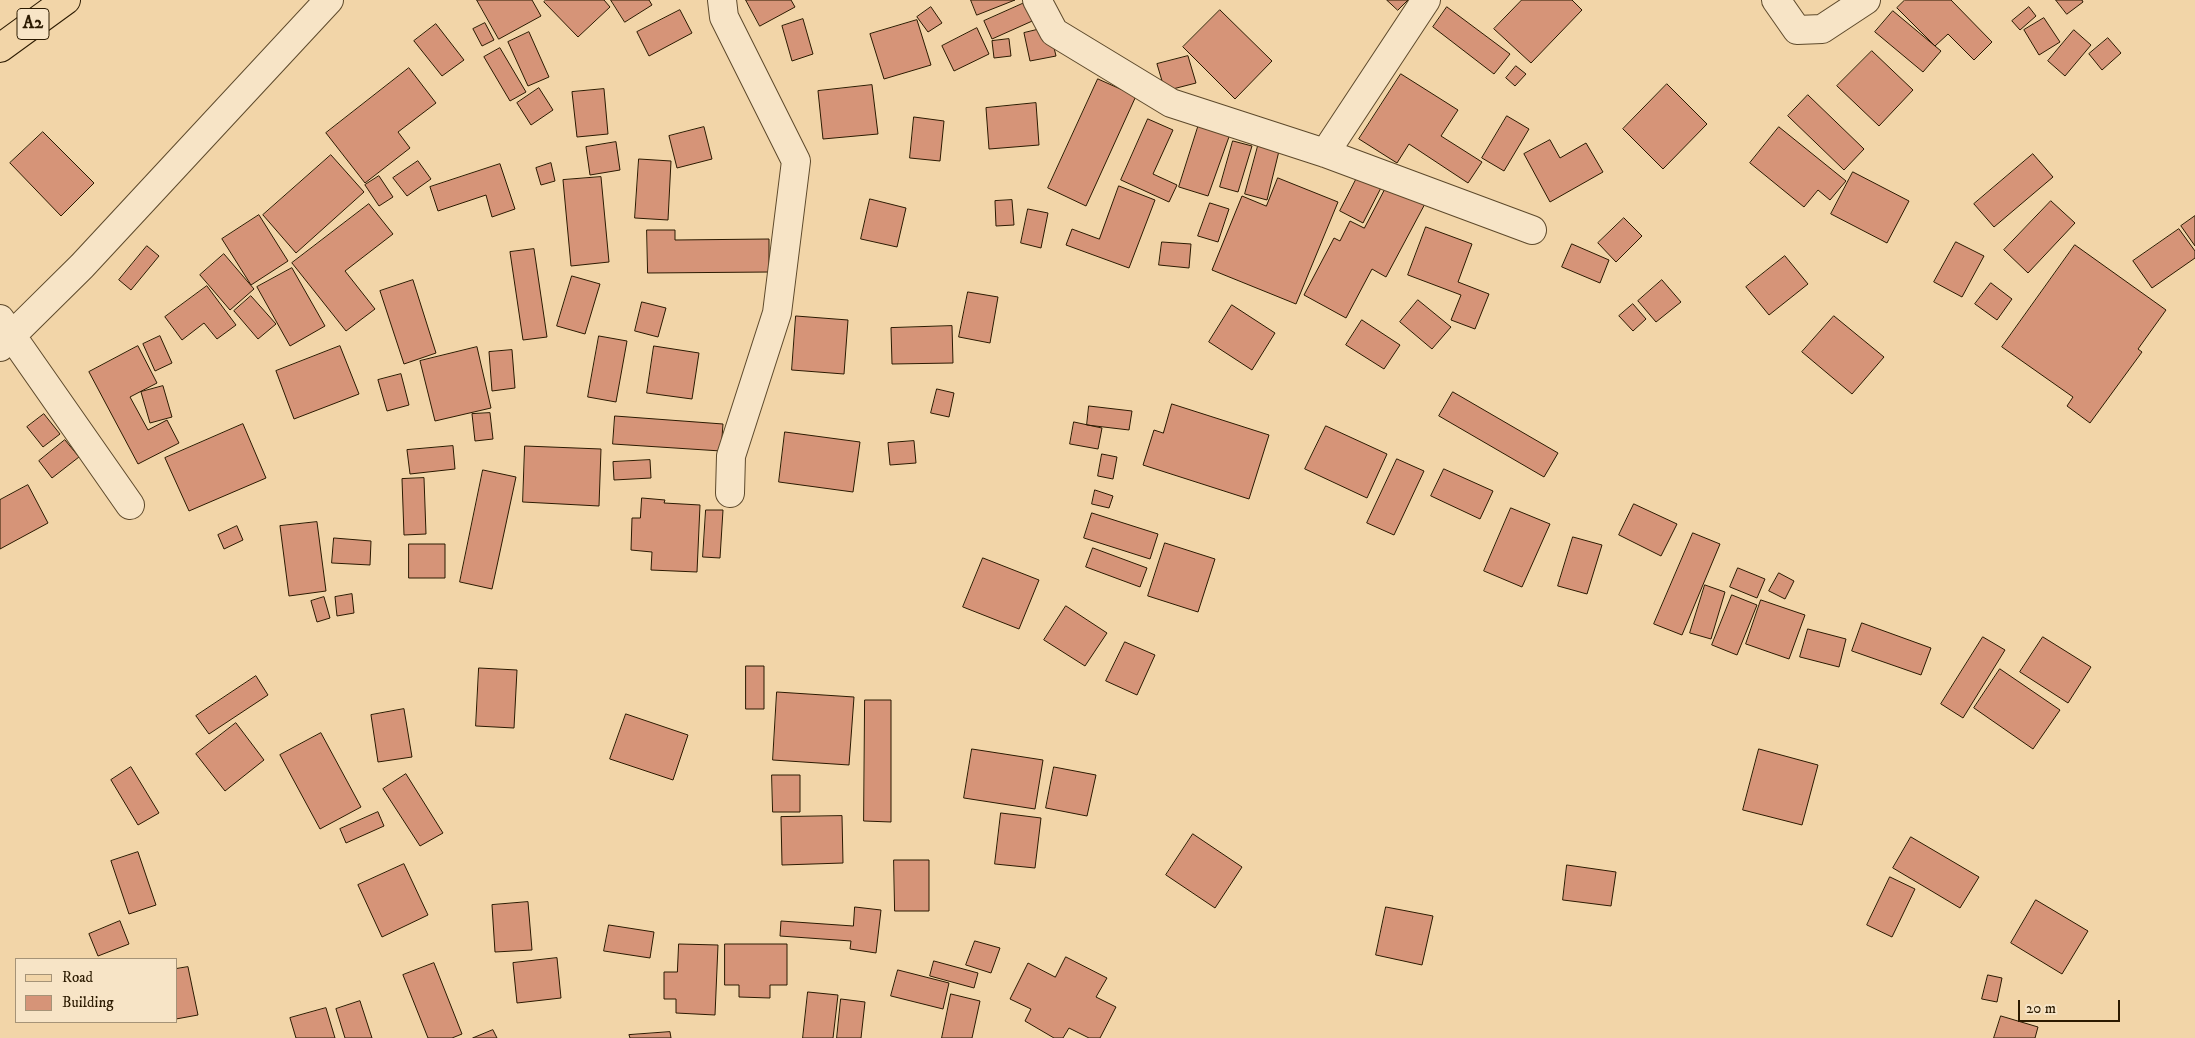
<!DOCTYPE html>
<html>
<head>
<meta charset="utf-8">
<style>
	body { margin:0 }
	#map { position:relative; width:2195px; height:1038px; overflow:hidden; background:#f2d5a8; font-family:"IM FELL DW Pica",serif }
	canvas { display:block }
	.legend { position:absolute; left:15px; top:958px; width:162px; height:65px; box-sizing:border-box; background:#f7e4c6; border:1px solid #a59377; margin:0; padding:6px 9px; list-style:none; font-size:15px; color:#2b1a01 }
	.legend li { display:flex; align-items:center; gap:10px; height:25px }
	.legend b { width:25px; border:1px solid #a59377 }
	.scale { position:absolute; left:2018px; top:1000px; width:102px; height:22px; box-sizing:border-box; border:2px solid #2b1a01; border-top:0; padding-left:6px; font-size:15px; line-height:18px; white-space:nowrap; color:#2b1a01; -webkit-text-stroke:4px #f7e4c6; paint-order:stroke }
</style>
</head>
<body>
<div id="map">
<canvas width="2195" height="1038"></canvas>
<ul class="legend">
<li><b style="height:6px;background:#f2d5a8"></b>Road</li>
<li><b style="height:14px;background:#d69478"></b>Building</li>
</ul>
<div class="scale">20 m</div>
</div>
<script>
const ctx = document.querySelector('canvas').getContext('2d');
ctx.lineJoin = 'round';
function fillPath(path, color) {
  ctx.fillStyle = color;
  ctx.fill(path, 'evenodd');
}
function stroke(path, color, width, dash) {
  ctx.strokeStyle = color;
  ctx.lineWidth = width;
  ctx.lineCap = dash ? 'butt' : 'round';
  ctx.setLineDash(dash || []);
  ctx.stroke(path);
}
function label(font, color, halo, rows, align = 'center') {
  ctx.font = font + ' "IM FELL DW Pica",serif';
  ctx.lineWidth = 4;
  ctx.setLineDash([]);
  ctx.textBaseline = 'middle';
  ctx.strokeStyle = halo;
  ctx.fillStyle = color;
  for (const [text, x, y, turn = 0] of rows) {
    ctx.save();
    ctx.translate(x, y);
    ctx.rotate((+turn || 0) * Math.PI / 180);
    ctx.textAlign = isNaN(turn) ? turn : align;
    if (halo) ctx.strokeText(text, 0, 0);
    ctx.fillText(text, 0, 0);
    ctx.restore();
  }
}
const building = new Path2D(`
	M477,0h55l9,16 -42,23z
	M546,0h58l6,7 -32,30 -34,-35z
	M611,0h38l3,5 -27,17z
	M746,0h45l4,7 -35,19z
	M971,0h44l-38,15z
	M1031,0l8,18 -47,21 -8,-18z
	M1387,0h21l-10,10z
	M1522,0h50l10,10 -51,53 -37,-34z
	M1905,0h46l41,42 -18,18 -26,-26 -13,12 -38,-38z
	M2056,0h26l1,2 -16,12z
	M931,7l11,16 -14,9 -11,-15z
	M1447,7l63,47 -16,20 -61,-47z
	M2029,7l7,9 -16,14 -8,-9z
	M680,10l12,23 -43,23 -12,-24z
	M1220,10l52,51 -37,38 -52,-52z
	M1893,11l48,40 -18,21 -48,-40z
	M2044,18l16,24 -21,13 -15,-25z
	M803,19l10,35 -21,7 -10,-35z
	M917,20l14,45 -47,14 -14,-45z
	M485,23l9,17 -12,6 -9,-17z
	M436,24l28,36 -22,16 -28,-35z
	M1049,27l7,29 -26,5 -6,-28z
	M977,28l12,26 -35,17 -12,-25z
	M2074,30l17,15 -26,31 -17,-15z
	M529,32l20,45 -21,9 -20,-44z
	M2108,38l13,15 -19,17 -13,-16z
	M1009,39l2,17 -17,2 -2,-17z
	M500,48l26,44 -16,9 -26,-44z
	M1872,51l41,39 -34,36 -42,-40z
	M1188,56l8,27 -31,8 -8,-27z
	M1516,66l10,8 -11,12 -9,-8z
	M409,68l27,35 -38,29 12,16 -45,35 -39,-50z
	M1401,74l57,36 -17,26 41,26 -14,21 -59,-39 -12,19 -38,-24z
	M1098,79l38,17 -50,110 -38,-18z
	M1667,84l40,40 -44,45 -40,-40z
	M872,85l6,49 -55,5 -5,-48z
	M539,88l14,22 -22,15 -14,-22z
	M604,89l4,45 -31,3 -5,-45z
	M1808,95l56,54 -20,21 -56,-54z
	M1036,103l3,42 -50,4 -3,-41z
	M1507,116l22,13 -25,42 -22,-13z
	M914,117l30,4 -4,40 -30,-3z
	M1148,119l25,11 -20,44 24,11 -8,17 -48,-22z
	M1199,124l31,10 -22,62 -29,-9z
	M704,127l8,32 -35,9 -8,-32z
	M1779,127l67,54 -16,19 -12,-10 -14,17 -54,-44z
	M43,132l51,51 -33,33 -51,-53z
	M1550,140l10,18 26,-15 17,29 -53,30 -26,-48z
	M1233,141l19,5 -14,46 -18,-5z
	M616,142l4,28 -30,5 -4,-28z
	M1258,146l21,5 -12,49 -22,-6z
	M2033,154l20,23 -59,50 -20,-23z
	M331,155l33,37 -68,61 -33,-38z
	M639,159l32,2 -3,59 -33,-2z
	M418,161l13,18 -24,17 -14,-18z
	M551,163l4,18 -14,4 -5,-17z
	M500,164l15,45 -23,8 -6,-22 -48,16 -8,-24z
	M1362,168l23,12 -22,43 -23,-12z
	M1853,172l56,29 -22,42 -56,-29z
	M379,176l14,21 -14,9 -14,-21z
	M601,177l8,85 -38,4 -8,-86z
	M1278,178l60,24 -42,102 -84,-34 30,-74 24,10z
	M1390,180l37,20 -41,77 -14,-8 -26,49 -42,-23 30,-57 6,3 10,-20 14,7z
	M1119,186l36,14 -26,68 -63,-23 6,-16 27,10z
	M870,199l36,9 -9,39 -36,-8z
	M1012,200l2,25 -18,1 -1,-25z
	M2051,201l24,22 -47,50 -24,-23z
	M1210,203l19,6 -11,33 -20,-6z
	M369,204l24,30 -48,37 30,38 -29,22 -54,-68z
	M1028,209l20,4 -7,35 -20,-5z
	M259,215l29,46 -37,24 -29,-46z
	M2195,216v30l-14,-20z
	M1624,218l18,18 -26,26 -18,-19z
	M1426,227l46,17 -14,38 31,12 -14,35 -24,-9 10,-25 -53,-20z
	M2179,229l16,22v7l-43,30 -19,-27z
	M647,230h28v10l94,-1v33l-121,1z
	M1162,242l29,2 -2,24 -30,-3z
	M1956,242l28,14 -22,41 -28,-15z
	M1572,244l37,16 -9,23 -38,-16z
	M2075,245l91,65 -28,39 4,3 -52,71 -23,-17 6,-9 -71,-50z
	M147,246l12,10 -28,34 -12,-10z
	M534,249l13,88 -24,3 -13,-88z
	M224,254l30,35 -24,21 -30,-35z
	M1785,256l23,28 -39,31 -23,-28z
	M292,268l33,58 -35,20 -33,-59z
	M572,276l28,8 -15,50 -28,-8z
	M413,280l23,73 -32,11 -24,-73z
	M1662,280l19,22 -25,20 -18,-21z
	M1991,283l21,16 -15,21 -22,-16z
	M207,286l29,39 -19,14 -13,-16 -22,17 -17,-23z
	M968,292l30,5 -8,46 -31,-6z
	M251,296l25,28 -18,15 -24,-28z
	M1418,300l33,27 -19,22 -32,-27z
	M642,302l24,6 -8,29 -23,-6z
	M1633,304l13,15 -13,12 -14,-15z
	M1232,305l43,28 -23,37 -43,-28z
	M796,316l52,4 -4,54 -52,-4z
	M1834,316l50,41 -32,37 -50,-42z
	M1362,320l38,25 -16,24 -38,-24z
	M952,326l1,37 -61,1 -1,-36z
	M160,336l12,27 -17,8 -12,-27z
	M599,336l28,5 -11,61 -28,-5z
	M138,346l19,37 -27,14 18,33 19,-10 12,23 -41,21 -49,-92z
	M340,346l19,48 -65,25 -18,-48z
	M654,346l45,7 -7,46 -45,-6z
	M477,347l14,61 -56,13 -15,-60z
	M512,350l3,38 -23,3 -3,-39z
	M401,374l8,31 -22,6 -9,-31z
	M163,386l9,31 -22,6 -9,-31z
	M937,389l17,4 -5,24 -18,-4z
	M1453,392l105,61 -14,24 -105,-61z
	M1172,404l97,31 -20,64 -106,-34 11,-35 9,3z
	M1089,406l43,5 -3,19 -42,-5z
	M490,413l3,26 -18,2 -3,-27z
	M44,414l16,20 -17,13 -16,-20z
	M615,416l108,8 -2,27 -108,-7z
	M1074,422l28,6 -4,21 -28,-5z
	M243,424l23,54 -77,33 -24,-53z
	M1326,426l61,28 -20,44 -62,-29z
	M785,432l75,10 -7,50 -74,-10z
	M65,440l14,17 -27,21 -13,-17z
	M914,441l2,22 -26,2 -2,-22z
	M453,446l2,23 -45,5 -3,-24z
	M525,446l76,3 -2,57 -76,-4z
	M1102,454l15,3 -4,22 -15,-3z
	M1397,459l27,12 -30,64 -27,-12z
	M650,460l1,18 -37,2 -1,-18z
	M1444,469l49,22 -13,28 -49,-23z
	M483,470l33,7 -24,112 -32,-7z
	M424,478l2,56 -22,1 -2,-56z
	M28,485l20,38 -48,26v-49z
	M1095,490l18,6 -4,12 -17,-4z
	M642,498l23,2 -1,3 36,2 -3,67 -46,-2 1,-18 -21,-2 1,-32h8z
	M1634,504l43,20 -16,32 -42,-21z
	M1511,508l39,16 -28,63 -38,-16z
	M706,510h17l-3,48 -17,-1z
	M1092,513l66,21 -8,25 -66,-21z
	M317,522l9,69 -37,5 -9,-70z
	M237,526l6,14 -19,9 -6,-14z
	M1693,533l27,11 -38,91 -28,-11z
	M1573,537l29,8 -15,49 -29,-8z
	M334,538l37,3 -1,24 -38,-2z
	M1165,543l50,16 -17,53 -50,-16z
	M409,544h36v34h-36z
	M1093,548l54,20 -7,19 -54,-20z
	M983,558l56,22 -20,49 -56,-22z
	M1738,568l27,11 -8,19 -27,-11z
	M1779,573l15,8 -9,18 -16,-8z
	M1705,585l20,7 -14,47 -21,-6z
	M352,594l2,19 -17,3 -2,-19z
	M1732,595l25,10 -20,50 -25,-10z
	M324,597l6,21 -13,4 -6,-21z
	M1761,600l44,15 -16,44 -43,-15z
	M1066,606l41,27 -22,33 -41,-26z
	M1862,623l69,25 -10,27 -69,-24z
	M1808,629l38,10 -7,28 -39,-10z
	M1983,637l22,13 -42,68 -22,-14z
	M2043,637l48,30 -23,36 -48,-31z
	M1125,642l30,13 -18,40 -31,-14z
	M746,666h18v43h-18z
	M479,668l38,2 -3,58 -38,-2z
	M2000,669l60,41 -27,39 -59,-41z
	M256,676l12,19 -59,39 -13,-18z
	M777,692l77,5 -5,68 -76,-5z
	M865,700h26v122l-27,-1z
	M404,709l8,48 -34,5 -7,-47z
	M626,714l62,21 -15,45 -63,-21z
	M236,723l28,37 -39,31 -29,-37z
	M321,733l40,74 -41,22 -40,-74z
	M972,749l71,11 -8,49 -71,-11z
	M1759,749l59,16 -16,60 -59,-15z
	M131,767l28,46 -21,12 -27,-45z
	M1054,767l42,8 -9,41 -41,-8z
	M406,774l37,59 -23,13 -37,-57z
	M772,775h28v37h-27z
	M378,812l6,14 -38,17 -6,-14z
	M1001,813l40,5 -6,50 -40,-4z
	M842,816l1,47 -61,2 -1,-48z
	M1193,834l49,33 -27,41 -49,-33z
	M1911,837l68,40 -19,31 -67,-40z
	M138,852l18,53 -27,9 -18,-53z
	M894,860h35v51h-34z
	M404,864l24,51 -46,22 -24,-52z
	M1567,865l49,7 -5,34 -48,-6z
	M1890,877l25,12 -23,48 -25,-12z
	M2036,900l52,31 -26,43 -51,-31z
	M528,902l4,48 -37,2 -3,-47z
	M855,907l26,3 -5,43 -26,-4 1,-8 -71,-5 1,-15 72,5z
	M1386,907l47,9 -11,49 -46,-10z
	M120,921l9,23 -31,12 -9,-22z
	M609,925l45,7 -4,26 -46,-7z
	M975,941l25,7 -9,25 -25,-8z
	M679,944l39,1 -3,70 -39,-2v-14h-12v-27h13z
	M725,944h62v41h-17v13l-31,-1v-12h-14z
	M1066,957l41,21 -11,19 20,10 -16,31h-11l-20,-10 -6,10h-9l-29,-17 6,-12 -21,-10 18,-36 27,14z
	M557,958l4,40 -44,5 -4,-40z
	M934,961l44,12 -4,15 -44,-12z
	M434,963l28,71 -10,4h-24l-25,-63z
	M188,967l10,48 -22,4v-50z
	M898,970l51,13 -6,26 -52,-13z
	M1988,975l14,3 -5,24 -15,-3z
	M808,992l30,3 -5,43h-30z
	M951,994l29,7 -8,37h-30z
	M841,999l24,3 -4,36h-24z
	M360,1001l12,37h-27l-9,-29z
	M326,1008l9,30h-39l-6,-20z
	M2001,1016l37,11 -3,11h-41z
	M493,1030l4,8h-24z
	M670,1032l1,6h-41l-1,-3z`);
const minor = new Path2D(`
	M722,0l2,17 72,144 -19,152 -46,143 -1,37
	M1037,0l17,32 117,71 154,50 207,77
	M1776,0l21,30 25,-1 44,-29
	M1325,153l101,-153
	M0,319l130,186
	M0,347l82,-81 247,-266`);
const major = new Path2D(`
	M0,48l66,-48`);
const shields = [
	[33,24,32]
];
const shieldNames = [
	["A2",33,24]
];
fillPath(building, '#d69478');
stroke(building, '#2b1a01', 1);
stroke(minor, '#5d492b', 30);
stroke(major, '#2b1a01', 30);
stroke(minor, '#f7e4c6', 28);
stroke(major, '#f2d5a8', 28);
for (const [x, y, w] of shields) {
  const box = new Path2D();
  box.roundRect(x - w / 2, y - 15.5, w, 31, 4);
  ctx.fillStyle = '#f7e4c6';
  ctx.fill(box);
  stroke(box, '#2b1a01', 1);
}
label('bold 18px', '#2b1a01', null, shieldNames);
</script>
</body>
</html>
